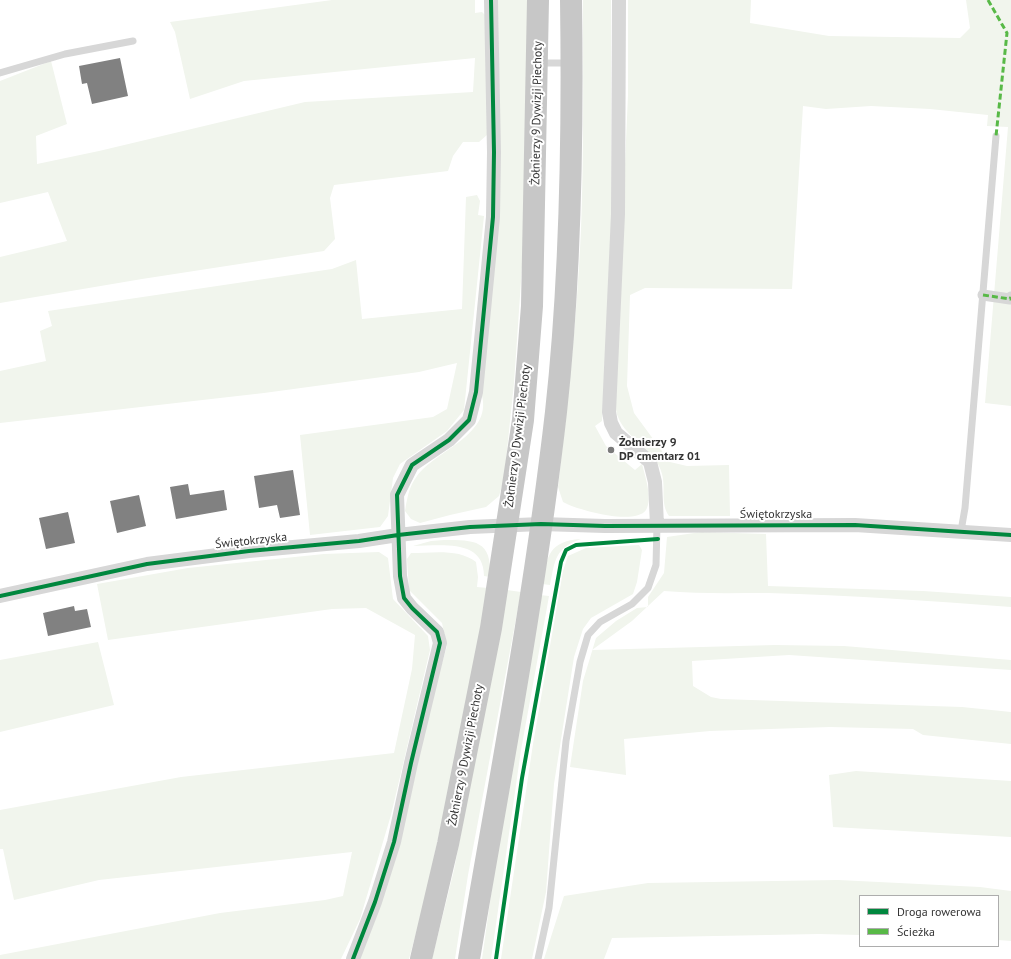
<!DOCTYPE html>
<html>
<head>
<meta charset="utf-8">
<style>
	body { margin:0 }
	#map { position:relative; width:1011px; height:959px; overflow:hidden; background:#fff; font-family:"PT Sans",sans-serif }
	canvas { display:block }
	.legend { position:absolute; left:859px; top:895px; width:140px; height:52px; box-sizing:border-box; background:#fff; border:1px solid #adadad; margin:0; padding:5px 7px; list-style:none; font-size:12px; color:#333 }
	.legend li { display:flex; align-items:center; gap:8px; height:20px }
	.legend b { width:20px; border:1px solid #adadad }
</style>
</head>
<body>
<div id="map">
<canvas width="1011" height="959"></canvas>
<ul class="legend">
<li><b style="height:5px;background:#00873e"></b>Droga rowerowa</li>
<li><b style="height:5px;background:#58b947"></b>Ścieżka</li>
</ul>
</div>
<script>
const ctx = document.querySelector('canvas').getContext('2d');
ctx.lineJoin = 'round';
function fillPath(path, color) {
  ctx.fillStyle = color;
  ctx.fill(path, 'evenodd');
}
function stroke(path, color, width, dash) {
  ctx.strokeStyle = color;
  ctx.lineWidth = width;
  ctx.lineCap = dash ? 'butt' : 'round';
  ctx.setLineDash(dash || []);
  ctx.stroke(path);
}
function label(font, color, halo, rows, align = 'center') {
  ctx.font = font + ' "PT Sans",sans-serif';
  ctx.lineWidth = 4;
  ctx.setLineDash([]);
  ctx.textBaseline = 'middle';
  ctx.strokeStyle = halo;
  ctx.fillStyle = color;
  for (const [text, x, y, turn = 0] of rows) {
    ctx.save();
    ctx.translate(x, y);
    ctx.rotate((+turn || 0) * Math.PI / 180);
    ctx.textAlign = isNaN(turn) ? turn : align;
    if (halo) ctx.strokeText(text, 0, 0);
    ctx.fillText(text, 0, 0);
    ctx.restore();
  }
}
const green = new Path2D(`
	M332,0h143v13l7,-1 4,4 1,119 -8,7h-16l-10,14 -5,15 -114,14 -4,13 5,41 -11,12 -182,28 -142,24v-46l67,-16 -19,-49 -48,11v-122l51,-20 16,63 -31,12 1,28 62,-13 206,-49 168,-10 2,-34 -231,23 -54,18 -15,-67 -5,-10z
	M498,0h30l-3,223 -11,160 -10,96 -5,17 -13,11 -36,8 -30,8 -9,-4 -6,-8c2,-12 4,-25 12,-35 18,-25 75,-41 65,-80l18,-257z
	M583,0h28v241l-9,180 -7,5 11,20 29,24 7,-6c3,12 11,35 4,46 -11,16 -69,0 -83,-8l-5,-15c10,-85 19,-171 23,-257 3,-76 2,-153 2,-230z
	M628,0h123l-1,23 79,13 131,2 10,-10 -4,-28h45v406l-26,-3 23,-276 -21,-1 1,-11 -58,-6 -59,-3 -45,3 -23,-3 -11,183 -147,-1 -15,7 -3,91 7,27 36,49 17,4 42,-1 1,51h-61c-9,-13 -3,-27 -7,-42 -6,-25 -35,-34 -44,-57 -3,-6 -2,-15 -3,-22l13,-300z
	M477,195l3,6 -2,14 6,1 -20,194 -17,21 -47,33 -7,14 -5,38 -8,11 -70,8 -10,-100 133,-18 14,-8 10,-46 -38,9 -155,21 -264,30v-52l46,-10 -6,-30 12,-5 -4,-15 284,-42 24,-9 6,59 100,-10 4,-112z
	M701,532l65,2 2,52 155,5 88,6v10c-81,-6 -162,-12 -243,-14 -35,0 -69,1 -104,-2l-32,30 -40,29 183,-5 69,1 167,14v10l-222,-15 -97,6 1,25 18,11 10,2 241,8 49,5v32l-88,-9 -10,-6 -83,-2 -120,4 -86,8 2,36 -56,-8 13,-86 13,-43 20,-17 21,-13 11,-1v-10l16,-24 3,-36z
	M581,539c-26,9 -26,21 -31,46l-8,-1c5,-28 7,-43 39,-45z
	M444,540c31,0 48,0 46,37l-6,-1c0,-38 -44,-30 -71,-30l18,-5z
	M639,545l3,5 -5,32 -4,12 -42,24 -8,11 -9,28 -20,127 -8,108 -14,67h-31l32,-215 30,-173 5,-15 18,-8z
	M379,552l9,6 5,41 35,37 2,14 -39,165 -31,104 -19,40h-341v-4l220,-42 105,-13 18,-4 9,-44 -253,28 -85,20 -11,-51h-3v-39l181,-33 213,-24 18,-84 3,-34 -49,-27 -34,1 -224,31 -11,-56 91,-16 136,-14z
	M411,553c20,0 48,-5 65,9l2,15 -1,10 11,1 -33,173 -32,146 -14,52h-52l90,-313 -5,-23 -33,-33 -2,-31z
	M507,590l14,2 -53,283 -13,84h-23l22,-89z
	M540,595l9,1 -3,17 -25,137 -30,209h-9l26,-185z
	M98,642l16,63 -114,27v-72z
	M856,771l155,10v56l-178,-10 -4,-52z
	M838,880l142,7 31,4v50l-13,-1v-44h-138v39l-41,-1 -207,4 -8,21h-60l20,-63 84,-13z`);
const building = new Path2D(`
	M120,58l8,38 -36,8 -5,-21 -5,1 -3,-18z
	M293,470l7,45 -20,3 -3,-13 -18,3 -5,-32z
	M188,484l2,11 34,-5 3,20 -51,9 -6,-32z
	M139,495l7,31 -29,7 -7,-32z
	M68,512l7,31 -29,6 -7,-31z
	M74,606l1,5 12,-2 4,18 -43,9 -5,-23z`);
const service = new Path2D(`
	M538,63h32
	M0,73l65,-19 68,-13
	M961,531l4,-23 31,-372
	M538,959l11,-51 17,-167 14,-79 8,-27 12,-13 32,-18 16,-16 8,-23 1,-40`);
const pedestrian = new Path2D(`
	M983,295l27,4 1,-2`);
const minor = new Path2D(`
	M619,0l-1,214 -9,198 2,11 5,10 34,29 5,20 2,43
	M0,596l147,-32 102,-13 110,-10 39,-6 72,-8 71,-3 64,2 250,-1 156,10
	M353,959l22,-57 19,-60 17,-79 29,-120 -3,-11 -25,-24 -8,-10 -4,-22 -3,-81 15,-30 37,-25 20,-20 7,-28 17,-175 1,-65 -3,-152`);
const trunk = new Path2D(`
	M421,959l27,-115 43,-216 32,-208 9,-114 6,-306
	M469,959c31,-182 66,-363 87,-547 15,-136 17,-275 15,-412`);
const quiet = new Path2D(`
	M988,0l19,33 -11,103
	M983,295l27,4 1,-2`);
const cycleway = new Path2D(`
	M0,596l147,-32 102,-13 110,-10 39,-6 72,-8 71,-3 64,2 250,-1 156,10
	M353,959l22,-57 19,-60 17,-79 29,-120 -3,-11 -25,-24 -8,-10 -4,-22 -3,-81 15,-30 37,-25 20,-20 7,-28 17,-175 1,-65 -3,-152
	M496,959l26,-181 39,-216 5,-12 10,-5 82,-6`);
const markers = [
	[611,450,4,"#7a7a7a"]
];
const streetNames = [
	["Żołnierzy 9 Dywizji Piechoty",537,113,-89],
	["Żołnierzy 9 Dywizji Piechoty",518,436,-83],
	["Świętokrzyska",776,515],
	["Świętokrzyska",251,541,-6],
	["Żołnierzy 9 Dywizji Piechoty",466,755,-79]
];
const poiNames = [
	["Żołnierzy 9",619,443],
	["DP cmentarz 01",619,457]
];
fillPath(green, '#f1f5ed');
fillPath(building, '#818181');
stroke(service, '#d7d7d7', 7);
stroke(pedestrian, '#d7d7d7', 11);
stroke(minor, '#d7d7d7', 14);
stroke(trunk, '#c7c7c7', 22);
stroke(quiet, '#58b947', 3, [6, 3]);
stroke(cycleway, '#00873e', 4);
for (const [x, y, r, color] of markers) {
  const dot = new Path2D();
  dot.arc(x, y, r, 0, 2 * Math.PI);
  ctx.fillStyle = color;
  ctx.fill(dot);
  stroke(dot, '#fff', 1.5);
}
label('12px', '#333', '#fff', streetNames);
label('bold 12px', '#333', '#fff', poiNames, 'left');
</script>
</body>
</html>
